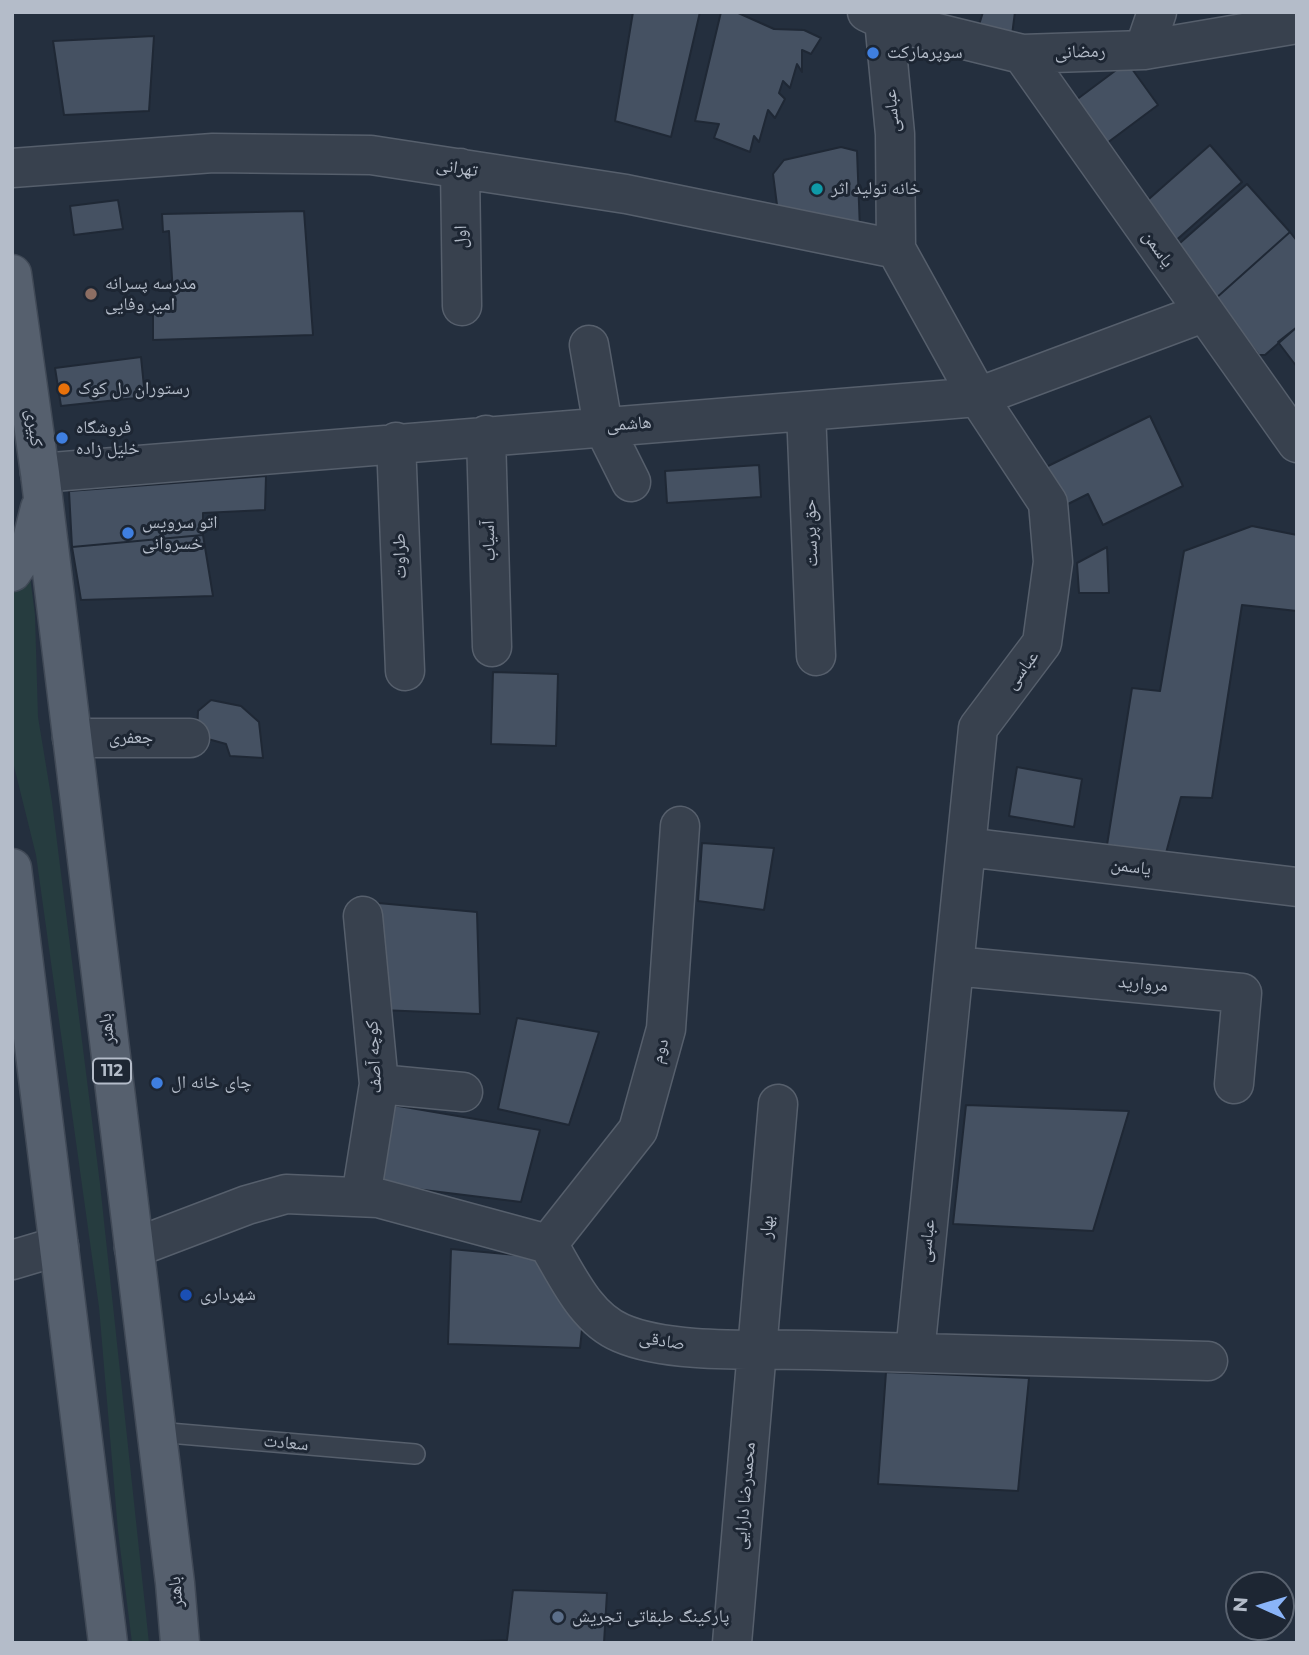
<!DOCTYPE html>
<html>
<head>
<meta charset="utf-8">
<style>
	body { margin:0 }
	#map { position:relative; width:1309px; height:1655px; overflow:hidden; background:#242f3e; font-family:Montserrat,sans-serif }
	canvas { display:block }
	.frame { position:absolute; inset:0; border:14px solid #b4bcc9; pointer-events:none }
	.north { position:absolute; left:1225px; top:1571px; width:70px; height:70px; box-sizing:border-box; background:#1d2633; border:2px solid #59626f; border-radius:50%; rotate:274deg; font-size:19px; font-weight:700; line-height:28px; text-align:center; color:#b4bcc9 }
	.north::after { content:''; display:block; margin:auto; width:24px; height:32px; background:#8ab4f8; clip-path:polygon(50% 0,100% 100%,50% 72%,0 100%) }
</style>
</head>
<body>
<div id="map">
<canvas width="1309" height="1655"></canvas>
<div class="frame"></div>
<div class="north">N</div>
</div>
<script>
const ctx = document.querySelector('canvas').getContext('2d');
ctx.lineJoin = 'round';
function fillPath(path, color) {
  ctx.fillStyle = color;
  ctx.fill(path, 'evenodd');
}
function stroke(path, color, width, dash) {
  ctx.strokeStyle = color;
  ctx.lineWidth = width;
  ctx.lineCap = dash ? 'butt' : 'round';
  ctx.setLineDash(dash || []);
  ctx.stroke(path);
}
function label(font, color, halo, rows, align = 'center') {
  ctx.font = font + ' Montserrat,"Noto Naskh Arabic",sans-serif';
  ctx.lineWidth = 6;
  ctx.setLineDash([]);
  ctx.textBaseline = 'middle';
  ctx.strokeStyle = halo;
  ctx.fillStyle = color;
  for (const [text, x, y, turn = 0] of rows) {
    ctx.save();
    ctx.translate(x, y);
    ctx.rotate((+turn || 0) * Math.PI / 180);
    ctx.textAlign = isNaN(turn) ? turn : align;
    if (halo) ctx.strokeText(text, 0, 0);
    ctx.fillText(text, 0, 0);
    ctx.restore();
  }
}
const green = new Path2D(`
	M30,576l5,39 3,102 14,85 48,382 49,459h-17l-14,-112 -19,-224 -63,-452 -24,-97v-163z`);
const building = new Path2D(`
	M633,12h67l-29,125 -56,-16z
	M721,12h15l38,17 30,1 17,8 -10,16 -9,-4v22l-5,-8 -7,24 -7,-7 -4,12 6,6 -10,19 -7,-8 -9,32 -5,-6 -4,16 -36,-14 5,-14 -24,-3z
	M983,12h32l-3,23 -33,-10z
	M154,36l-5,75 -85,4 -11,-74z
	M1127,62l31,43 -63,47 -31,-43z
	M1210,145l32,37 -69,61 -32,-37z
	M841,147l16,4 3,79 -82,-17 -5,-39 11,-14z
	M1247,184l43,48 -75,67 -43,-49z
	M118,200l5,29 -49,6 -4,-29z
	M304,211l9,124 -160,5v-30l21,-1 -5,-78 -6,1 -1,-18z
	M1290,232l7,9v86l-32,28h-6l-44,-56z
	M1297,327v40l-19,-25z
	M141,357l4,40 -84,9 -6,-38z
	M1150,416l33,70 -80,39 -15,-31 -26,13 -18,-39z
	M759,465l2,32 -94,6 -2,-32z
	M266,476l-1,34 -62,3v22l-131,12 -3,-56z
	M1252,526l45,9v76l-55,-6 -30,193 -31,-1 -15,56 -59,-8 25,-157 28,3 24,-140z
	M203,535l10,61 -132,4 -9,-53z
	M1107,547l2,46h-30l-2,-30z
	M493,672l65,2 -2,72 -65,-2z
	M211,700l30,6 18,16 4,36 -33,-2 -4,-12 -29,-8 1,-25z
	M1017,767l65,12 -8,48 -65,-11z
	M702,843l72,5 -10,62 -66,-9z
	M367,902l110,10 3,102 -100,-4z
	M517,1018l82,14 -30,93 -71,-16z
	M387,1104l153,26 -19,72 -146,-18z
	M966,1105l163,6 -36,120 -140,-7z
	M451,1249l87,8 45,63 -3,28 -132,-4z
	M886,1372l143,6 -11,113 -140,-7z
	M513,1590l94,3 -3,50h-179l82,-3z`);
const lane = new Path2D(`
	M157,1432l258,22`);
const street = new Path2D(`
	M867,12l17,8 138,34 122,-4 153,-26
	M884,20l11,114 1,115 82,148 70,106 5,59 -11,81 -64,85 -63,625
	M1144,50l13,-38
	M1022,54l275,389
	M12,168l201,-15 158,2 255,39 270,55
	M460,168l2,138
	M589,345l14,81 28,56
	M806,411l10,245
	M486,435l6,212
	M396,442l9,229
	M40,473l938,-76 225,-84
	M72,738h118
	M966,847l331,40
	M954,966l288,27 -8,91
	M379,1084l84,8
	M361,1197l18,-113 -16,-168
	M548,1244l90,-114 28,-101 14,-203
	M134,1248l113,-43 39,-11 92,4 170,46c19,31 37,74 73,89 48,21 135,16 189,17 133,4 265,7 398,11
	M12,1260l47,-14
	M732,1643l46,-539`);
const primary = new Path2D(`
	M12,274l28,199 135,1110 5,60
	M12,572l19,-28 9,-36
	M12,868l96,775`);
const markers = [
	[873,53,7,"#3f7fe0"],
	[817,189,7,"#0f9aa8"],
	[91,294,7,"#8d6e63"],
	[64,389,7,"#e8710a"],
	[62,438,7,"#3f7fe0"],
	[128,533,7,"#3f7fe0"],
	[157,1083,7,"#3f7fe0"],
	[186,1295,7,"#1a4fb4"],
	[558,1617,7,"#5c6f8a"]
];
const shields = [
	[112,1071,38]
];
const shieldNames = [
	["112",112,1071]
];
const streetNames = [
	["رمضانی",1080,52,-2],
	["عباسی",892,111,-95],
	["تهرانی",457,168,9],
	["اول",461,237,-91],
	["یاسمن",1158,249,55],
	["هاشمی",629,424,-4],
	["کبیری",34,428,82],
	["حق پرست",811,533,-92],
	["آسیاب",489,541,-92],
	["طراوت",400,556,-92],
	["عباسی",1022,670,-53],
	["جعفری",131,738],
	["یاسمن",1131,867,7],
	["مروارید",1143,984,5],
	["باهنر",107,1029,-97],
	["دوم",660,1051,-74],
	["کوچه آصف",374,1057,-93],
	["بهار",767,1227,-85],
	["عباسی",927,1241,-84],
	["صادقی",662,1341,9],
	["سعادت",286,1443,5],
	["محمدرضا دارایی",745,1496,-85],
	["باهنر",176,1592,-95]
];
const poiNames = [
	["سوپرمارکت",887,53],
	["خانه تولید اثر",831,189],
	["مدرسه پسرانه",105,284],
	["امیر وفایی",105,305],
	["رستوران دل کوک",78,389],
	["فروشگاه",76,428],
	["خلیل زاده",76,449],
	["اتو سرویس",142,523],
	["خسروانی",142,544],
	["چای خانه ال",171,1083],
	["شهرداری",200,1295],
	["پارکینگ طبقاتی تجریش",572,1617]
];
fillPath(green, '#263c3f');
fillPath(building, '#455162');
stroke(building, '#1f2835', 2);
stroke(lane, '#565f6c', 22);
stroke(street, '#565f6c', 41);
stroke(primary, '#414a57', 41);
stroke(lane, '#38414e', 19);
stroke(street, '#38414e', 38);
stroke(primary, '#56606e', 38);
for (const [x, y, r, color] of markers) {
  const dot = new Path2D();
  dot.arc(x, y, r, 0, 2 * Math.PI);
  ctx.fillStyle = color;
  ctx.fill(dot);
  stroke(dot, '#1d2633', 2.5);
}
for (const [x, y, w] of shields) {
  const box = new Path2D();
  box.roundRect(x - w / 2, y - 12.5, w, 25, 5);
  ctx.fillStyle = '#1d2633';
  ctx.fill(box);
  stroke(box, '#b4bcc9', 2);
}
label('bold 16px', '#b4bcc9', null, shieldNames);
label('18px', '#b4bcc9', '#1d2633', streetNames);
label('18px', '#b4bcc9', '#1d2633', poiNames, 'left');
</script>
</body>
</html>
